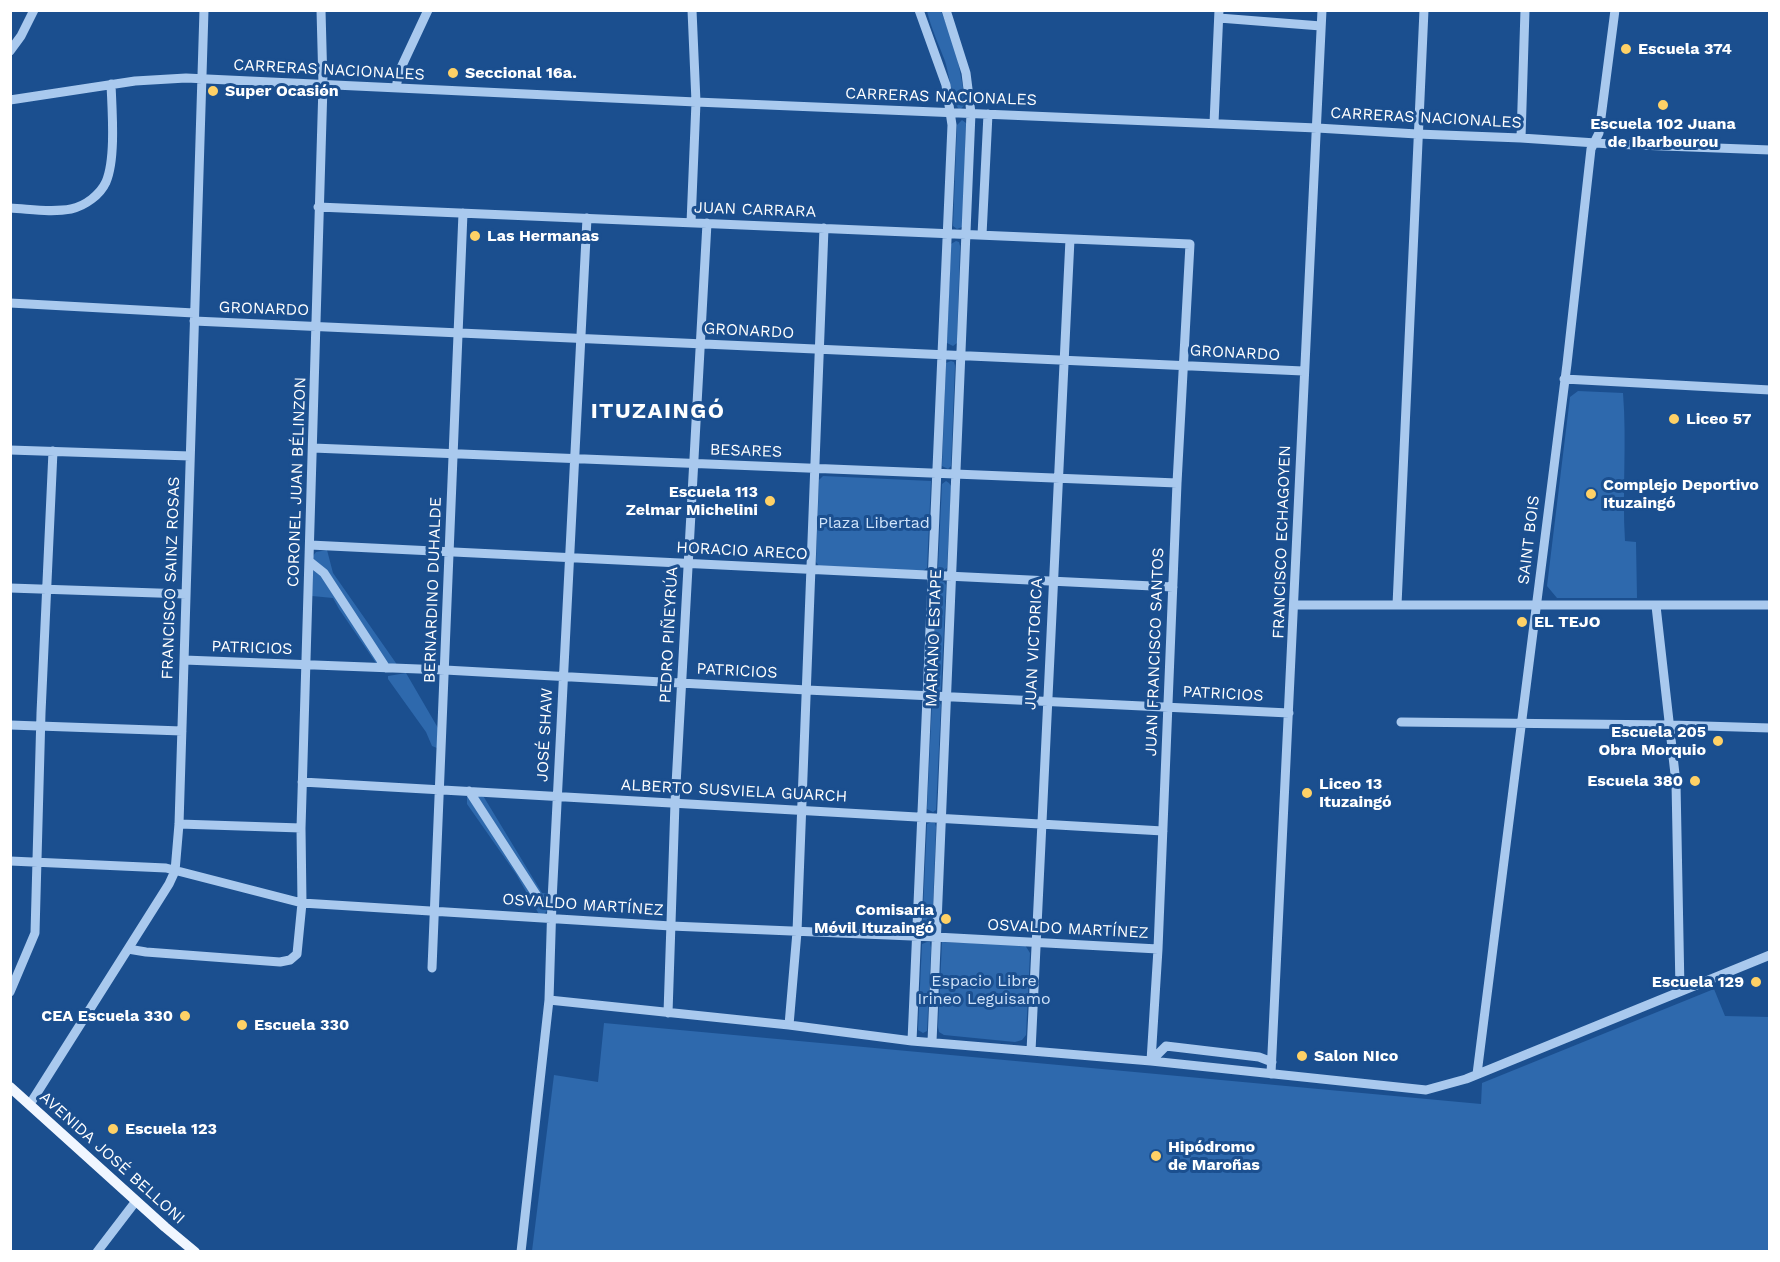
<!DOCTYPE html>
<html>
<head>
<meta charset="utf-8">
<style>
	body { margin:0 }
	#map { position:relative; width:1780px; height:1262px; overflow:hidden; background:#1b4f8f; font-family:"Work Sans",sans-serif }
	canvas { display:block }
	.frame { position:absolute; inset:0; border:12px solid #fff; pointer-events:none }
</style>
</head>
<body>
<div id="map">
<canvas width="1780" height="1262"></canvas>
<div class="frame"></div>
</div>
<script>
const ctx = document.querySelector('canvas').getContext('2d');
ctx.lineJoin = 'round';
function fillPath(path, color) {
  ctx.fillStyle = color;
  ctx.fill(path, 'evenodd');
}
function stroke(path, color, width, dash) {
  ctx.strokeStyle = color;
  ctx.lineWidth = width;
  ctx.lineCap = dash ? 'butt' : 'round';
  ctx.setLineDash(dash || []);
  ctx.stroke(path);
}
function label(font, color, halo, rows, align = 'center') {
  ctx.font = font + ' "Work Sans",sans-serif';
  ctx.lineWidth = 6;
  ctx.setLineDash([]);
  ctx.textBaseline = 'middle';
  ctx.strokeStyle = halo;
  ctx.fillStyle = color;
  for (const [text, x, y, turn = 0] of rows) {
    ctx.save();
    ctx.translate(x, y);
    ctx.rotate((+turn || 0) * Math.PI / 180);
    ctx.textAlign = isNaN(turn) ? turn : align;
    if (halo) ctx.strokeText(text, 0, 0);
    ctx.fillText(text, 0, 0);
    ctx.restore();
  }
}
const green = new Path2D(`
	M927,11h14l14,35 11,57 -5,6 -3,-1c-6,-10 -9,-34 -13,-47 -6,-16 -14,-33 -18,-50z
	M962,120l4,3 -3,100 -1,4 -5,2 -4,-3 4,-101z
	M956,241l3,1 1,4 -3,97 -4,3 -6,-3 4,-99z
	M951,361l3,1 1,4 -4,100 -3,3 -6,-3 4,-103z
	M1578,391l45,2c4,49 -1,99 2,148l11,1 1,56h-80l-10,-12 23,-189z
	M823,476l108,5 -4,87 -4,3 -104,-5 -3,-4 3,-82z
	M946,481l3,2 2,3 -4,82 -4,3 -5,-3 4,-84z
	M327,550l6,23 65,93h-20l-39,-57 -6,-11 -21,-2 1,-40 3,-4z
	M941,581l3,1 2,3 -5,105 -4,3 -5,-3 5,-107z
	M406,673l32,55 -1,20 -5,-2 -6,-14 -38,-53v-3z
	M936,700l3,1 2,4 -5,105 -3,2 -6,-3 5,-106z
	M482,794l60,99 8,1c-1,9 0,19 -10,22l-24,-42 -49,-70v-7z
	M931,822l4,1 1,4 -4,104 -4,2 -6,-3 5,-106z
	M927,942h3l1,6 -4,83 -4,2 -5,-3 4,-86z
	M942,942l83,3 5,8 -4,82 -4,5 -7,2 -71,-7 -5,-3 -1,-5z
	M1714,989l11,27 44,1v234h-1237l22,-176 44,7 6,-59 877,81 1,-21z`);
const minor = new Path2D(`
	M1219,18l102,8
	M10,51l11,-15 13,-26
	M396,88l3,-16 29,-62
	M10,100l125,-19 51,-3 510,24 621,26 100,6 104,4 90,6 159,6
	M1214,123l5,-113
	M1521,138l4,-128
	M318,207l872,37 -13,239 -19,466 -7,112
	M10,208c20,1 41,5 61,1 14,-3 29,-14 35,-27 10,-23 6,-72 5,-98
	M691,223l5,-121 -4,-92
	M982,235l6,-121
	M10,303l184,10
	M194,321l1109,50
	M1564,379l206,11
	M313,448l864,35
	M10,450l180,6
	M310,545l863,42
	M309,561l15,12 62,95
	M10,588l176,6
	M1294,605h476
	M1397,605l27,-595
	M1656,606l20,177 4,207
	M184,660l261,10 362,20 482,23
	M1401,722l270,3 99,3
	M10,725l172,6
	M302,782l861,49
	M469,791l68,105 4,4 11,1
	M179,824l122,4
	M10,861l156,7 136,35 369,23 265,11 222,12
	M128,949l18,3 134,10 10,-2 7,-6 5,-51 -1,-75 22,-743 -2,-75
	M432,968l31,-755
	M10,992l25,-59 6,-220 12,-262
	M549,1000l240,25 123,16 239,20 275,29 40,-11 304,-124
	M668,1013l7,-210 32,-580
	M789,1025l8,-93 27,-704
	M912,1041l40,-916 -6,-40 -27,-75
	M932,1042l39,-929 -5,-40 -20,-63
	M1031,1051l39,-812
	M1151,1061l15,-15 93,11 13,5
	M1271,1074l51,-1064
	M1477,1074l90,-710 24,-215 8,-16 16,-123
	M30,1104l139,-220 6,-13 4,-47 25,-814
	M97,1252l39,-51
	M521,1252l28,-252 3,-99 35,-683`);
const major = new Path2D(`
	M10,1087l155,140 30,25`);
const markers = [
	[1626,49,6,"#ffd166"],
	[453,73,6,"#ffd166"],
	[213,91,6,"#ffd166"],
	[1663,105,6,"#ffd166"],
	[475,236,6,"#ffd166"],
	[1674,419,6,"#ffd166"],
	[1591,494,6,"#ffd166"],
	[770,501,6,"#ffd166"],
	[1522,622,6,"#ffd166"],
	[1718,741,6,"#ffd166"],
	[1695,781,6,"#ffd166"],
	[1307,793,6,"#ffd166"],
	[946,919,6,"#ffd166"],
	[1756,982,6,"#ffd166"],
	[185,1016,6,"#ffd166"],
	[242,1025,6,"#ffd166"],
	[1302,1056,6,"#ffd166"],
	[113,1129,6,"#ffd166"],
	[1156,1156,6,"#ffd166"]
];
const poiNames = [
	["Escuela 374",1638,49],
	["Seccional 16a.",465,73],
	["Super Ocasión",225,91],
	["Escuela 102 Juana",1663,124,"center"],
	["de Ibarbourou",1663,142,"center"],
	["Las Hermanas",487,236],
	["Liceo 57",1686,419],
	["Complejo Deportivo",1603,485],
	["Ituzaingó",1603,503],
	["Escuela 113",758,492,"right"],
	["Zelmar Michelini",758,510,"right"],
	["EL TEJO",1534,622],
	["Escuela 205",1706,732,"right"],
	["Obra Morquio",1706,750,"right"],
	["Escuela 380",1683,781,"right"],
	["Liceo 13",1319,784],
	["Ituzaingó",1319,802],
	["Comisaria",934,910,"right"],
	["Móvil Ituzaingó",934,928,"right"],
	["Escuela 129",1744,982,"right"],
	["CEA Escuela 330",173,1016,"right"],
	["Escuela 330",254,1025],
	["Salon NIco",1314,1056],
	["Escuela 123",125,1129],
	["Hipódromo",1168,1147],
	["de Maroñas",1168,1165]
];
const streetNames = [
	["CARRERAS NACIONALES",329,70,3],
	["CARRERAS NACIONALES",941,97,2],
	["CARRERAS NACIONALES",1426,118,3],
	["JUAN CARRARA",755,210,2],
	["GRONARDO",264,309,2],
	["GRONARDO",749,331,3],
	["GRONARDO",1235,353,3],
	["BESARES",746,451,2],
	["CORONEL JUAN BÉLINZON",297,482,-88],
	["SAINT BOIS",1529,540,-83],
	["FRANCISCO ECHAGOYEN",1282,542,-88],
	["HORACIO ARECO",742,551,3],
	["FRANCISCO SAINZ ROSAS",171,578,-88],
	["BERNARDINO DUHALDE",433,590,-88],
	["PEDRO PIÑEYRÚA",669,635,-87],
	["MARIANO ESTAPE",934,638,-88],
	["JUAN VICTORICA",1034,644,-87],
	["PATRICIOS",252,648,2],
	["JUAN FRANCISCO SANTOS",1155,652,-88],
	["PATRICIOS",737,671,3],
	["PATRICIOS",1223,694,3],
	["JOSÉ SHAW",545,735,-87],
	["ALBERTO SUSVIELA GUARCH",734,791,3],
	["OSVALDO MARTÍNEZ",583,905,4],
	["OSVALDO MARTÍNEZ",1068,929,3],
	["AVENIDA JOSÉ BELLONI",112,1158,42]
];
const parkNames = [
	["Plaza Libertad",874,523],
	["Espacio Libre",984,981],
	["Irineo Leguisamo",984,999]
];
const districtNames = [
	["ITUZAINGÓ",658,412]
];
fillPath(green, '#2e69ad');
stroke(minor, '#a9c9ee', 9);
stroke(major, '#f0f6ff', 10);
for (const [x, y, r, color] of markers) {
  const dot = new Path2D();
  dot.arc(x, y, r, 0, 2 * Math.PI);
  ctx.fillStyle = color;
  ctx.fill(dot);
  stroke(dot, '#1b4f8f', 2);
}
label('bold 16px', '#fff', '#1b4f8f', poiNames, 'left');
label('16px', '#fff', '#1b4f8f', streetNames);
label('16px', '#cfe3fa', '#1b4f8f', parkNames);
ctx.letterSpacing = '1.5px';
label('bold 22px', '#fff', '#1b4f8f', districtNames);
ctx.letterSpacing = '0px';
</script>
</body>
</html>
